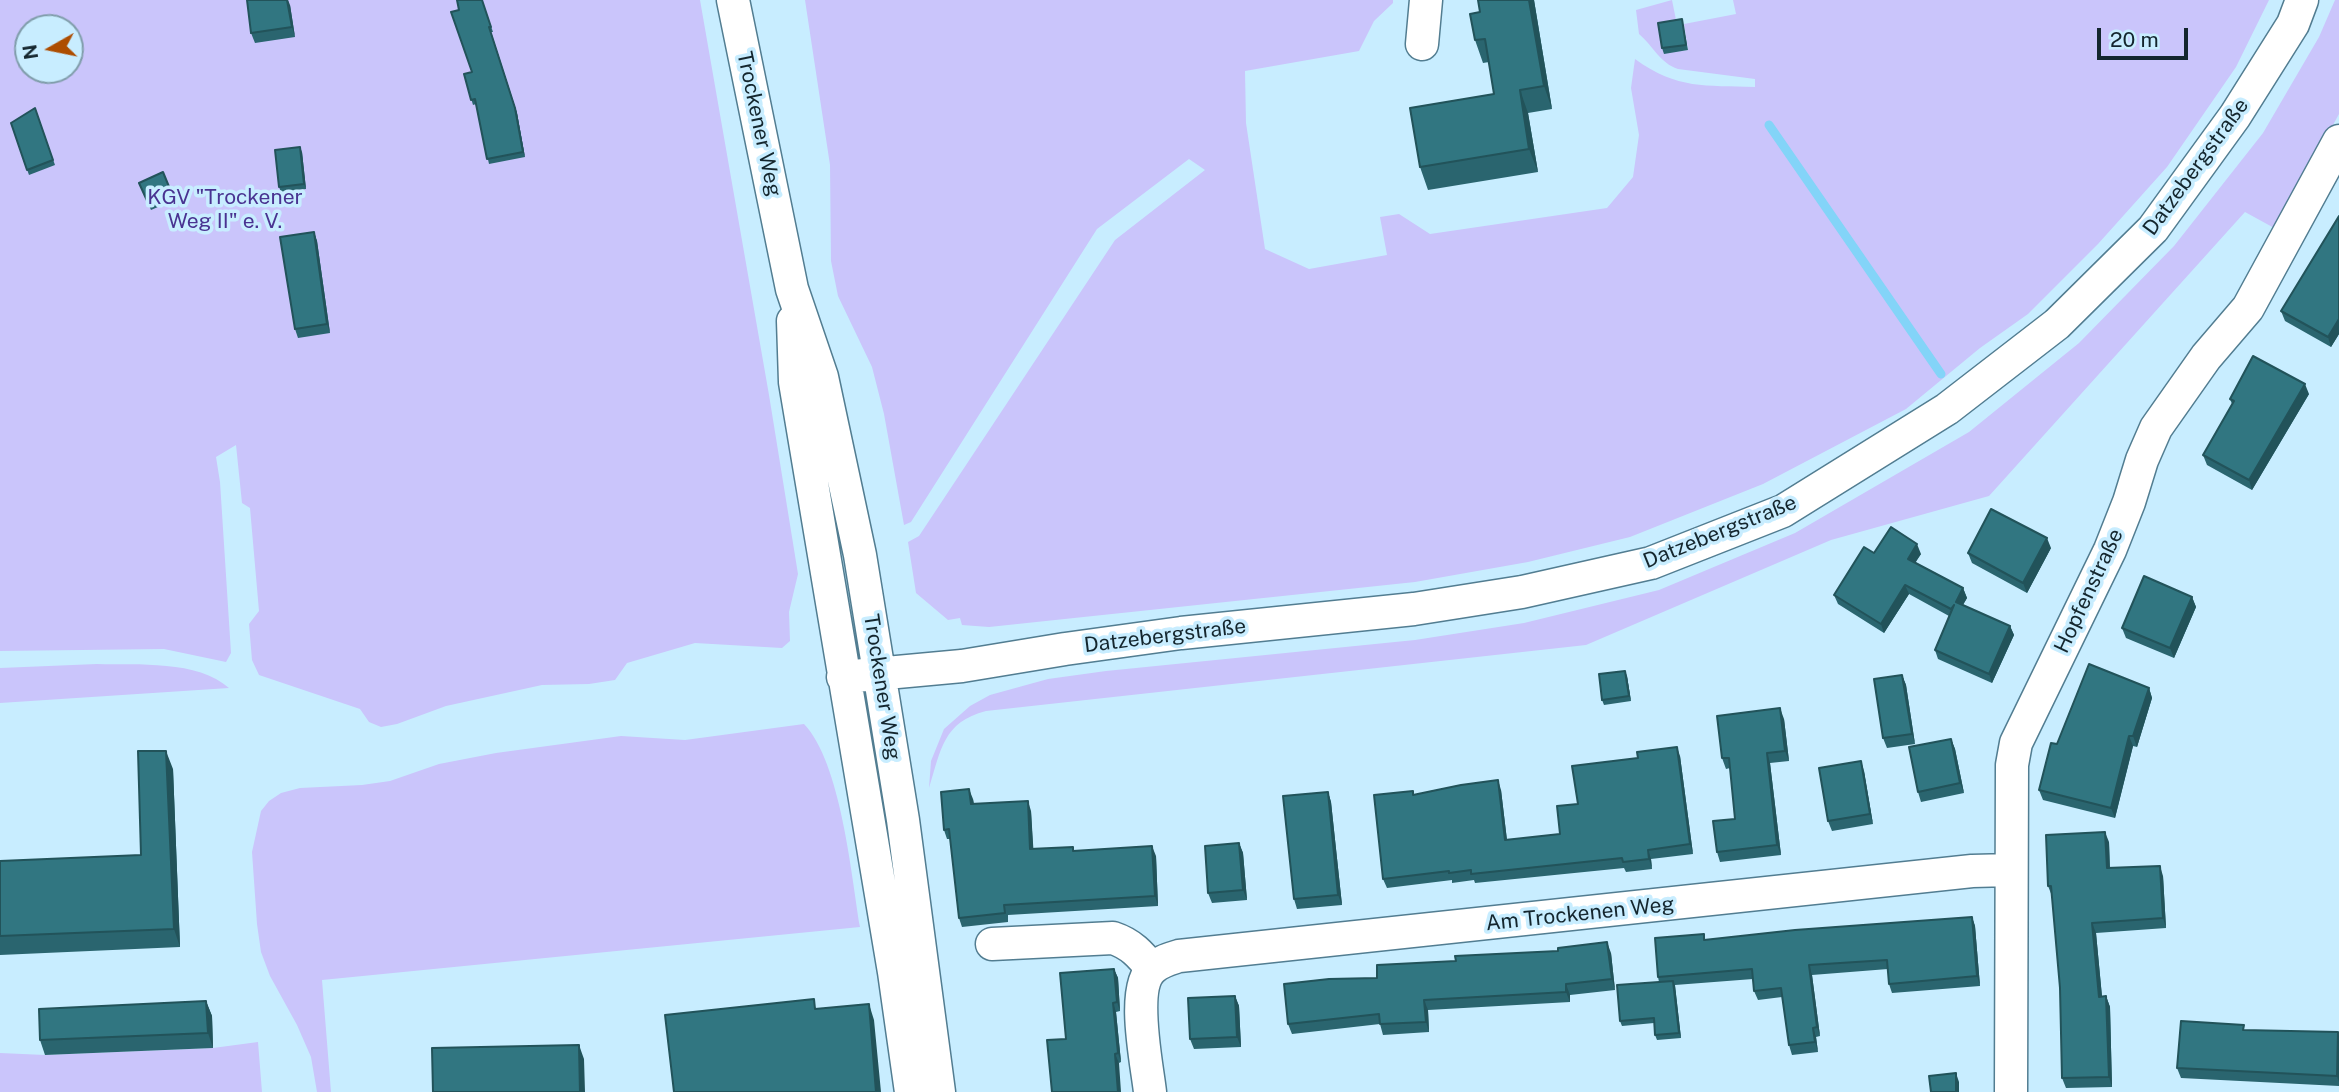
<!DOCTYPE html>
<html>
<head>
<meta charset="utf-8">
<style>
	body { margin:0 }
	#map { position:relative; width:2339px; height:1092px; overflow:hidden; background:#c8edff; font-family:"Public Sans",sans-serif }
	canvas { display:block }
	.north { position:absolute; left:14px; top:14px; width:70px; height:70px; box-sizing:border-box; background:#c8edff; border:2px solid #809dab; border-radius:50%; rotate:261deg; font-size:19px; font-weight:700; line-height:28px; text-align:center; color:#14262e }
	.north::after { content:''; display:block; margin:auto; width:24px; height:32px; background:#ad4d01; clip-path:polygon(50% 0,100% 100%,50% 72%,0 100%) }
	.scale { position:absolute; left:2097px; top:28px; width:91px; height:32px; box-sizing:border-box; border:4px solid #14262e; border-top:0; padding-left:9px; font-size:21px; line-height:24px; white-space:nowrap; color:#14262e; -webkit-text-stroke:5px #c8edff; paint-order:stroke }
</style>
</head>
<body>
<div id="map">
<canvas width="2339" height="1092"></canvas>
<div class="north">N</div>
<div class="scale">20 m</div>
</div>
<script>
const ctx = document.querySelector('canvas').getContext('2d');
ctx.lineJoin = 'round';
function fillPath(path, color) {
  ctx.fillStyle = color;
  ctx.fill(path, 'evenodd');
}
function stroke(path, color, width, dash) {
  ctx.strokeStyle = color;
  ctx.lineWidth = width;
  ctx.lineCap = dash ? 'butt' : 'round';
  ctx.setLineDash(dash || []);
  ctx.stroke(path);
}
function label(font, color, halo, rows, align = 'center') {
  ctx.font = font + ' "Public Sans",sans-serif';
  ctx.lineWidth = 7;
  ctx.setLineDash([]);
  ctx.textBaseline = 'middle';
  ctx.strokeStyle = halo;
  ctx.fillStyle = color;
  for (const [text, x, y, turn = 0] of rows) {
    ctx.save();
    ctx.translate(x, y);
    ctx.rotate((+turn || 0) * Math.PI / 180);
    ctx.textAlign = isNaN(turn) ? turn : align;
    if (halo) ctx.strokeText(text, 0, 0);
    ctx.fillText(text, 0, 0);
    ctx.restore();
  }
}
const green = new Path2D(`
	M0,0h700l69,395 29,179 -9,38 1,29 -8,7 -87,-5 -68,20 -12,17 -26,4 -47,1 -96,21 -49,18 -16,3 -12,-5 -9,-13 -101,-34 -7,-15 -3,-36 10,-13 -9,-103 -8,-5 -6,-58 -20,12 4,25 11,171 -5,9 -62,-13 -164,2zM28,28h42v42h-42z
	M805,0h588v3l-19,18 -15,30 -114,20 1,52 19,126 44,20 78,-14 -7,-38 19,-3 31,20 177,-26 26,-31 6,-42 -8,-47 4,-29c43,31 70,26 120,28v-8l-77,-10c-18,-6 -24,-22 -39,-35l-3,-24 36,-10 5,25 -13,28 24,-3 -4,-26 52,-10 -3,-14h536l-33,67 -69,100 -69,77 -70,70 -48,34 -74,61 -143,75 -133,53 -102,25 -113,20 -426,45 -27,-2 -2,-7 -12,2 -32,-27 -8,-51 11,-6 196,-296 90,-70 -16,-11 -92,70 -186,293 -7,3 -20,-111 -12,-47 -34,-71 -7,-35 -1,-96z
	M2335,0h4v114l-63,115 -31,-17 -256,284 -158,44 -245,105 -600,66c-43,11 -45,39 -57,77l2,-27 13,-32 26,-23 20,-11 58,-16 58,-8 309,-31 109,-17 135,-33 136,-57 174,-101 110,-89 95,-97 89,-113 56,-96z
	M97,664c40,1 101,-4 132,24l-229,15v-35z
	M804,724c37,39 47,149 56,203l-538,53 9,112h-14l-6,-35 -14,-32 -27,-49 -9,-24 -4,-28 -5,-72 9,-41 8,-10 12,-8 19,-5 62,-3 28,-4 49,-17 57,-11 125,-17 64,4z
	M258,1042l4,50h-262v-39l45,2 168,-7z`);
const stream = new Path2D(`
	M1769,125l172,249`);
const minor = new Path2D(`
	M733,0l59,289 30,88 38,178 43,265 36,272
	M1422,44l4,-44
	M793,321l2,61 99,590 17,120
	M843,677l119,-11 103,-17 116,-16 233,-24 108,-17 129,-29 132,-52 164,-102 110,-85 96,-95 82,-113 58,-92 9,-24
	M992,944l121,-6c18,6 27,16 39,31
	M1150,1092c-3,-28 -20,-105 3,-124 8,-7 17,-9 26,-12l793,-85 39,-1
	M2011,1092l1,-327 4,-22 94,-193 19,-48 13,-42 14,-32 50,-71 42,-49 91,-167`);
const wall = new Path2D(`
	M482,0l11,32h-2l26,81 8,44 -36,7 -13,-60 -3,1 -9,-31 8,-2z
	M1534,0l18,109 -24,4 10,59 -110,18 -8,-23 74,-73 -5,-32 -6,1 -8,-23 5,-28z
	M290,5l5,32 -40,6 -4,-10z
	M1682,19l6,31 -24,4 -2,-6z
	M35,108l20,57 -26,10 -18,-52z
	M302,152l4,37 -25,3 -2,-5z
	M163,172l11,28 -23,10 -12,-27z
	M2339,216v118l-8,13 -46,-26 -4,-10z
	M314,232l3,9 13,92 -32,5 -3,-9z
	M2309,394l-57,96 -45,-25 -4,-10 29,-51 -2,-5z
	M2051,548l-24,45 -55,-30 -4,-10z
	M1874,553l47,1 -6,8 48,26 4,10 -4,7 47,21 4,9 -22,48 -54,-24 -3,-9 14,-34 -40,-22 -25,39 -46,-29 -4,-9z
	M2192,597l4,10 -22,51 -48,-20 -4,-10z
	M1902,675l4,10 9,59 -28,4 -4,-10z
	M1627,676l4,25 -27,4 -2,-5z
	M2149,688l3,10 -15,49 -4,-1 -18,72 -72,-18 -4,-10 18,-46z
	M1784,719l5,42 -19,2 11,92 -61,7 -3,-10 18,-33 -5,-51 -4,1 -4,-11z
	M1951,739l4,10 9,44 -43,9 -3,-10z
	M1680,756l13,98 -42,5 1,10 -26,3 -2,-4 -149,15 -1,-3 -22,3v-3l-65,8 -4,-9 31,-84 87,-5 6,50 53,-6 18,-30z
	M173,769l7,178 -180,8v-94l141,-6z
	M1864,771l9,53 -41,7 -4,-10z
	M1328,792l3,10 11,103 -45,4 -3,-10z
	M973,799l1,5 57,7 2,38 40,-2 1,4 82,5 2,50 -150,9v7l-46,5 -3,-9 -9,-79h-3l-3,-9z
	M2109,842l1,26 53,8 3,52 -70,5 6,64 4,-1 4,11 2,80 -46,1 -4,-10 -2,-90 -8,-92 -4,-10z
	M1239,843l4,10 4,47 -35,3 -4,-10z
	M1972,917l3,9 5,60 -88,7 -3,-9 -1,-15 -76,6 8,61 -4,1 2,15 -26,3 -3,-10 -7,-48 -24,3 -4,-9 -1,-12 -78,6 6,53 -24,2 -2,-5 -1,-12 -32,3 -2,-5 39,-39 -1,-5 47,-37z
	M1611,953l4,37 -45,5v7l-142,8 1,22 -46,3 -3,-11 -88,10 -4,-10 89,-46z
	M1114,969l4,9 2,33 -4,1 5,50 -2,1 -53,-24z
	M1235,996l4,10 2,41 -47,2 -4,-10z
	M206,1001l6,15 1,32 -168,7 -5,-15z
	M2339,1036v50l-158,-8 -4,-10z`);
const shadedWall = new Path2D(`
	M287,0h1l2,5 5,32 -3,-10z
	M1529,0h5l18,109 -8,-23z
	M491,32l26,81 8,44 -2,-5z
	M1520,90l8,23 10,59 -9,-23z
	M300,147l2,5 4,37 -2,-5z
	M314,232l3,9 13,92 -3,-9z
	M2339,319v15l-8,13 -3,-10z
	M2305,384l4,10 -57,96 -3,-10z
	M2047,538l4,10 -24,45 -4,-10z
	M1917,544l4,10 -9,14 -4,-9z
	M1905,585l4,9 -25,39 -3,-9z
	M1963,588l4,10 -8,13 -3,-9z
	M2192,597l4,10 -22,51 -4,-10z
	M2010,626l4,9 -22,48 -3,-9z
	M1625,671l2,5 4,25 -2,-5z
	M1902,675l4,10 9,59 -3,-10z
	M2149,688l3,10 -15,49 -4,-11z
	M1780,708l4,11 5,42 -4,-10z
	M2129,736l4,10 -18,72 -4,-10z
	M1951,739l4,10 9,44 -4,-10z
	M1677,747l3,9 13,98 -3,-10z
	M166,751l7,18 7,178 -6,-18z
	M1767,753l3,10 11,92 -4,-10z
	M1861,761l3,10 9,53 -3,-10z
	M1498,780l3,10 7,59 -3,-9z
	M969,789l4,10 2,15 -4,-10z
	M1328,792l3,10 11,103 -4,-10z
	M1028,801l3,10 3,48 -4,-10z
	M2105,832l4,10 1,36 -3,-10z
	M1239,843l4,10 4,47 -4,-10z
	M1152,846l4,10 2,50 -3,-10z
	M1648,850l3,9 1,10 -3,-10z
	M2160,866l3,10 3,52 -3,-10z
	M1972,917l3,9 5,60 -3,-10z
	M2092,923l4,10 7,74 -4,-10z
	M1607,942l4,11 4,37 -3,-11z
	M1809,965l3,10 8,61 -3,-9z
	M1114,969l4,9 2,33 -3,-9z
	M1673,981l2,5 6,52 -2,-5z
	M1566,984l4,11v7l-4,-10z
	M1235,996l4,10 2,41 -4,-10z
	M2106,996l4,11 2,80 -3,-10z
	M1424,1000l4,10 1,22 -3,-10z
	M206,1001l6,15 1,32 -5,-15z
	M1113,1003l3,9 5,50 -3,-9z
	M869,1004l5,16 7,72h-5z
	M1813,1028l3,9 2,15 -3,-10z
	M2338,1032l1,4v46l-2,-6z
	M579,1045l5,14 1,33h-5z
	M1115,1054l4,9 2,29h-3z
	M1956,1073l3,9v10h-3z`);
const building = new Path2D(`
	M247,0h40l5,27 -41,6z
	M457,0h25l9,27h-2l26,81 8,44 -36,7 -12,-60 -4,1 -7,-26 8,-2 -21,-60 8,-2z
	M1478,0h51l15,86 -24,4 9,59 -109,18 -10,-59 84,-14 -9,-55 -10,1 -5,-26 10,-2z
	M1682,19l4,26 -24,3 -4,-25z
	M35,108l18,52 -26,10 -16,-47z
	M300,147l4,37 -25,3 -4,-37z
	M163,172l9,22 -23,11 -10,-22z
	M2339,216v103l-11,18 -47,-26z
	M314,232l13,92 -32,5 -15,-92z
	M2253,356l52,28 -56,96 -46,-25 31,-54 -4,-2z
	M1991,509l56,29 -24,45 -55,-30z
	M1891,527l26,17 -9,15 55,29 -7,14 54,24 -21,48 -54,-24 19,-45 -3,4 -46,-24 -24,39 -47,-29 30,-48 10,6z
	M2144,576l48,21 -22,51 -48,-20z
	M2089,664l60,24 -16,48h-4l-18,72 -72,-18 12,-47 6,1z
	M1625,671l4,25 -27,4 -3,-26z
	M1902,675l10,59 -29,4 -9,-59z
	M1780,708l5,43 -18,2 10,92 -60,7 -4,-31 22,-2 -6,-61h-7l-5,-42z
	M1951,739l9,44 -42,9 -9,-45z
	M1677,747l13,97 -42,6 1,9 -26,3 -1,-4 -151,16v-4l-22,3v-2l-66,8 -9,-84 39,-4v4l48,-10 37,-5 7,60 55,-6 -3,-28 21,-2 -6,-38 66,-8 -1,-6z
	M138,751h28l8,178 -174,7v-75l141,-6z
	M1861,761l9,53 -42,7 -9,-53z
	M969,789l2,15 57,-3 2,48 43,-2v4l79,-5 3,50 -151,9 1,8 -46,5 -10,-89 -5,1 -3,-38z
	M1328,792l10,103 -44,4 -11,-103z
	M2105,832l2,36 53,-2 3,52 -71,5 7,74 7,-1 3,81 -47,1 -2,-90 -9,-102h-3l-2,-51z
	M1239,843l4,47 -35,3 -3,-47z
	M1972,917l5,59 -88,8 -2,-24 -78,5 8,62 -4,1 2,14 -26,3 -8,-57 -27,3 -2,-22 -94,8 -3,-39 49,-4v6l91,-10z
	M1607,942l5,37 -46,5v8l-142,8 2,22 -46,2 -1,-10 -91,10 -4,-40 45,-5 48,-1v-13l79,-4 -1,-5 103,-5v-3z
	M1114,969l3,33 -4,1 5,50 -3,1 3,38h-66l-5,-52 19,-1 -6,-66z
	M1673,981l6,52 -24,2 -1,-17 -34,3 -3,-36z
	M1235,996l2,41 -47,2 -2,-41z
	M814,999l1,10 54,-5 7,88h-202l-9,-77z
	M206,1001l2,32 -168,7 -1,-31z
	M2181,1021l63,4 -1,5 95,2 -1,44 -160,-8z
	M579,1045l1,47h-147l-1,-44z
	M1956,1073v19h-25l-2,-16z`);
const streetNames = [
	["Trockener Weg",759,124,78],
	["Datzebergstraße",2196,167,-54],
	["Datzebergstraße",1720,532,-22],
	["Hopfenstraße",2089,591,-65],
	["Datzebergstraße",1165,636,-7],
	["Trockener Weg",882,687,81],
	["Am Trockenen Weg",1580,914,-6]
];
const parkNames = [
	["KGV \"Trockener",225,198],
	["Weg II\" e. V.",225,222]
];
fillPath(green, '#cac5fb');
stroke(stream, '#83d4f8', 9);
stroke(minor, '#527d91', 35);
stroke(minor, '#fff', 32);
fillPath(wall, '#2a656f');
fillPath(shadedWall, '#22535a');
fillPath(building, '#317681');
stroke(building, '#22535a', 2);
label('21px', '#14262e', '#c8edff', streetNames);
label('21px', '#493391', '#c8edff', parkNames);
</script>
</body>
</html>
